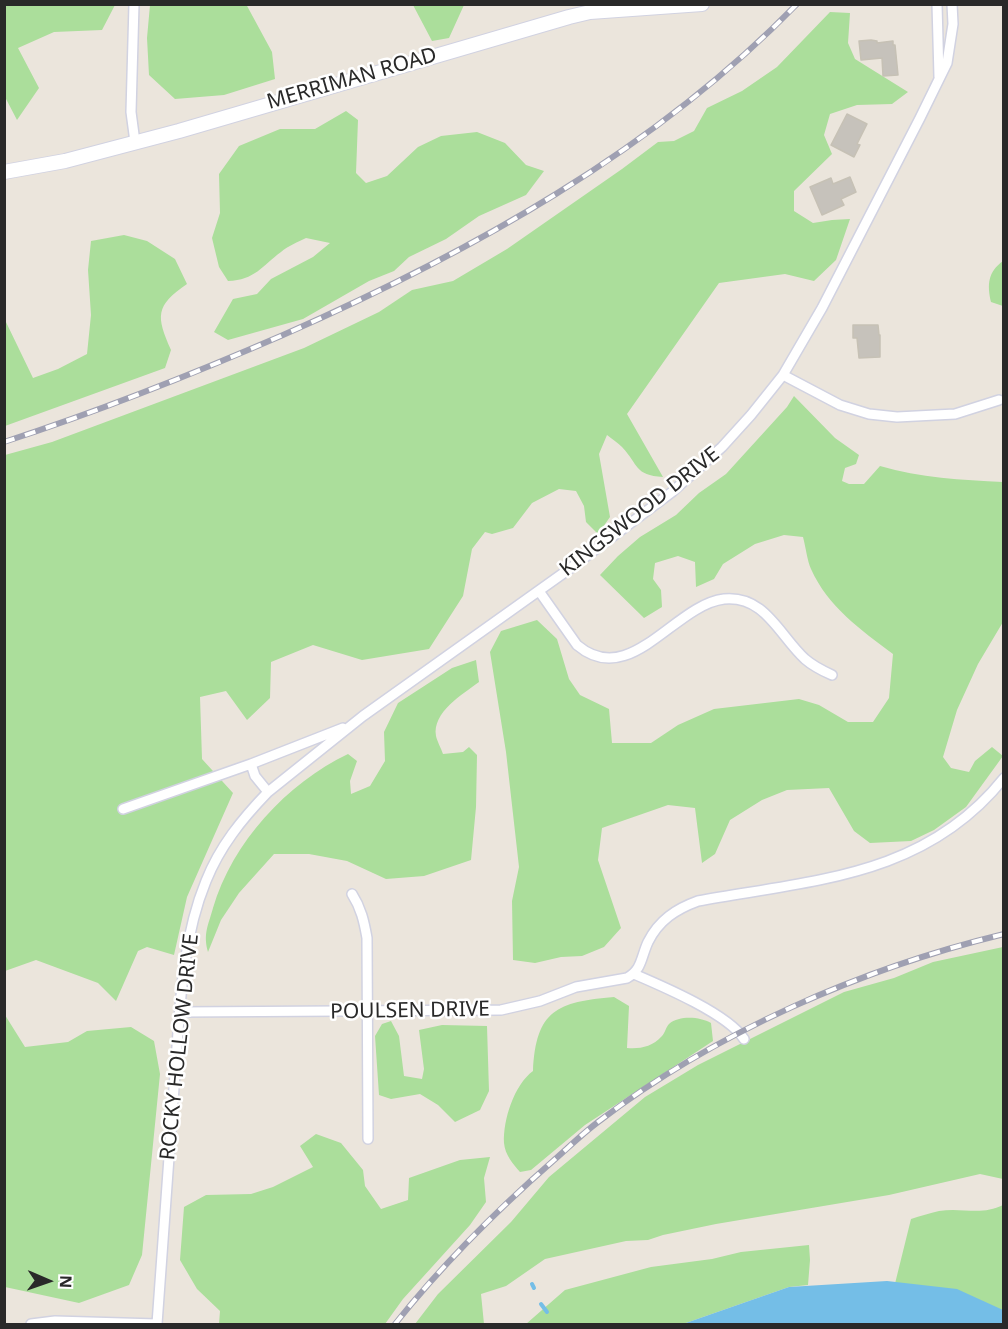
<!DOCTYPE html>
<html>
<head>
<meta charset="utf-8">
<style>
	body { margin:0 }
	#map { position:relative; width:1008px; height:1329px; overflow:hidden; background:#ebe5dc; font-family:"Noto Sans",sans-serif }
	canvas { display:block }
	.frame { position:absolute; inset:0; border:6px solid #292929; pointer-events:none }
	.north { position:absolute; left:18px; top:1251px; width:60px; height:60px; -webkit-text-stroke:4px #fff; paint-order:stroke; rotate:92deg; font-size:16px; font-weight:700; line-height:24px; text-align:center; color:#292929 }
	.north::after { content:''; display:block; margin:auto; width:21px; height:27px; background:#292929; clip-path:polygon(50% 0,100% 100%,50% 72%,0 100%) }
</style>
</head>
<body>
<div id="map">
<canvas width="1008" height="1329"></canvas>
<div class="frame"></div>
<div class="north">N</div>
</div>
<script>
const ctx = document.querySelector('canvas').getContext('2d');
ctx.lineJoin = 'round';
function fillPath(path, color) {
  ctx.fillStyle = color;
  ctx.fill(path, 'evenodd');
}
function stroke(path, color, width, dash) {
  ctx.strokeStyle = color;
  ctx.lineWidth = width;
  ctx.lineCap = dash ? 'butt' : 'round';
  ctx.setLineDash(dash || []);
  ctx.stroke(path);
}
function label(font, color, halo, rows, align = 'center') {
  ctx.font = font + ' "Noto Sans",sans-serif';
  ctx.lineWidth = 5;
  ctx.setLineDash([]);
  ctx.textBaseline = 'middle';
  ctx.strokeStyle = halo;
  ctx.fillStyle = color;
  for (const [text, x, y, turn = 0] of rows) {
    ctx.save();
    ctx.translate(x, y);
    ctx.rotate((+turn || 0) * Math.PI / 180);
    ctx.textAlign = isNaN(turn) ? turn : align;
    if (halo) ctx.strokeText(text, 0, 0);
    ctx.fillText(text, 0, 0);
    ctx.restore();
  }
}
const green = new Path2D(`
	M246,4l26,48 3,27 -51,16 -49,4 -26,-24 -2,-37 3,-33z
	M4,5h111l-13,25 -48,2 -36,16 21,40 -22,32 -12,-23z
	M413,5v-1l51,1 -15,33 -17,3z
	M830,12l20,1 -2,30 7,16 53,33 -16,12 -35,1 -27,9 -6,21 8,19 -38,37v20l19,12 19,-3 18,-1 -14,41 -22,21 -29,-7 -66,9 -92,131 36,63c-29,-2 -24,-12 -41,-30 -4,-4 -10,-8 -15,-12l-8,19 11,63 -12,17 -12,-12 -2,-16 -8,-15 -17,-2 -27,14 -19,25 -21,6 -7,-2 -13,17 -9,47 -34,53 -67,11 -49,-15 -42,17 -1,36 -23,22 -21,-29 -26,6 2,62 31,34 -46,104 -13,58 -27,-8 -9,4 -22,50 -18,-18 -62,-23 -31,11v-516l47,-13 252,-94 75,-36 33,-22 41,-9 54,-32 115,-80 36,-27 16,-1 20,-10 13,-23 35,-17 35,-24z
	M346,111l12,9 -2,53 10,10 21,-7 31,-29 23,-11 36,-4 28,11 21,22 18,6 -18,24 -47,21 -33,23 -37,18 -15,14 -25,10 -66,38 -75,21 -14,-8 19,-33 24,-5 14,-15 42,-22 17,-14 -24,-5c-8,4 -18,8 -25,14 -19,14 -26,28 -53,29l-9,-14 -7,-29 8,-25 -1,-39 20,-28 41,-17h35z
	M124,235l23,6 28,18 12,25c-32,22 -31,32 -16,66l-6,18 -160,58v-106l28,58 25,-9 29,-15 4,-39 -3,-45 3,-29z
	M1003,261l1,45h-1l-12,-4c-4,-18 -3,-30 12,-41z
	M794,396l41,42 24,17 -3,9 -11,4 -3,13 7,3h15l16,-18c40,12 82,14 123,16v140l-25,42 -21,46 -14,47 8,11 18,4 6,-11 17,-14 11,9 -37,51 -32,23 -23,11 -41,2 -16,-12 -25,-43 -42,2 -25,10 -32,20 -15,34 -13,9 -7,-55 -27,-3 -66,23 -4,32 23,68 -17,19 -22,9 -21,1 -26,6 -22,-3 -1,-59 7,-34 -13,-115 -16,-100 11,-21 36,-11 20,19 12,40 11,16 29,14 3,34h39l27,-18 36,-16 85,-10 20,6 29,17h25l16,-24 4,-44c-32,-24 -65,-47 -82,-85 -4,-9 -5,-21 -8,-32l-19,-2 -29,9 -32,20 -9,15 -18,8 -1,-25 -17,-6 -23,7 -2,16 8,11 1,17 -18,11 -44,-43 18,-19 22,-19 36,-22 23,-22 27,-19 61,-67z
	M476,660l3,22c-16,12 -47,30 -43,54 1,5 5,12 7,18l20,-2 6,-5 8,8 -1,52 -5,53 -47,16 -38,3 -39,-18 -38,-7h-35l-35,39 -18,27 -13,32c-5,-18 0,-26 5,-44 19,-65 74,-125 135,-154l9,7 -7,20 1,13 19,-8 15,-25 -1,-29 14,-29 54,-35z
	M1003,947v232l-23,-5 -91,21 -173,29 -53,11 -15,5 -22,1 -81,18 -39,27 -25,8 3,30h-69l23,-30 73,-72 38,-45 96,-80 53,-32 146,-73 50,-14 39,-16z
	M614,997l15,9 -2,42c13,1 25,-1 35,-12 3,-3 4,-9 7,-12 11,-9 31,-7 42,-1l2,18 -128,84 -54,45 -11,2c-7,-8 -15,-17 -16,-29 -1,-23 10,-58 29,-72 3,-61 24,-69 81,-74z
	M5,1015l20,32 43,-5 19,-11 44,-4 23,14 6,33 -18,181 -13,30 -50,18 -74,-16z
	M391,1021l8,15 5,40 18,3 2,-10 -5,-39 23,-5 45,1 2,65 -9,19 -25,12 -17,-17 -18,-11 -29,5 -12,-4 -4,-59 7,-12z
	M316,1134l25,9 22,27 2,16 16,23 27,-9 1,-22 51,-18 30,-3 -6,21 2,24 -16,23 -67,74 -18,25h-166l1,-13 -23,-22 -17,-29 4,-53 22,-12 45,-1 22,-7 40,-20 -13,-21z
	M1003,1205v119h-118l26,-105c9,-3 19,-6 28,-8 22,-4 43,5 64,-6z
	M809,1245l1,15 -2,25 -19,2 -106,37h-157l39,-34 86,-23 61,-8 29,-7z`);
const water = new Path2D(`
	M887,1281l70,8 46,21v14h-320l106,-37z`);
const stream = new Path2D(`
	M532,1284l2,4
	M541,1304l6,8`);
const building = new Path2D(`
	M871,40l6,1v2l16,-2v4h2l3,30 -15,1 -1,-18 -21,2 -2,-19z
	M847,114l20,10 -10,20 3,1 -6,12 -23,-12z
	M850,177l6,15 -15,7 3,6 -22,10 -12,-28 21,-9 2,6z
	M853,325h25l1,10h1v22l-21,1 -2,-20h-4z`);
const street = new Path2D(`
	M134,4l-3,108 4,30
	M937,4l2,73
	M783,375l57,30 29,9 28,3 58,-3 44,-14
	M539,591l38,54c53,45 97,-40 147,-46 41,-4 55,36 81,60 8,7 18,12 27,16
	M251,764l92,-36
	M123,809l128,-45 4,12 13,16 95,-76 209,-149 100,-75 50,-45 29,-32 32,-40 39,-67 98,-190 27,-55 6,-39 -1,-20
	M352,894c9,14 12,27 15,44l1,201
	M634,974c28,12 94,40 110,65
	M180,1012l321,-2 39,-9 36,-14 51,-9c15,-8 14,-21 21,-36 11,-22 28,-33 50,-41 115,-21 227,-24 306,-123
	M31,1324l24,-3 102,3
	M157,1324c6,-83 12,-166 18,-250 5,-64 6,-132 31,-193 14,-35 36,-62 62,-89`);
const secondary = new Path2D(`
	M4,172l61,-11 114,-30 390,-114 21,-5 112,-8`);
const rail = new Path2D(`
	M4,442c95,-31 187,-67 279,-107 186,-82 371,-184 514,-331
	M395,1324c47,-59 101,-113 158,-163 15,-13 29,-27 45,-39 118,-90 262,-153 406,-188`);
const streetNames = [
	["MERRIMAN ROAD",352,79,-16],
	["KINGSWOOD DRIVE",640,512,-38],
	["POULSEN DRIVE",410,1011,-1],
	["ROCKY HOLLOW DRIVE",180,1047,-84]
];
fillPath(green, '#abde9b');
fillPath(water, '#74bee7');
stroke(stream, '#74bee7', 4);
fillPath(building, '#c6c2bb');
stroke(building, '#c6c1b5', 1.5);
stroke(street, '#d1d2e1', 12);
stroke(secondary, '#d1d2e1', 16);
stroke(street, '#fff', 9);
stroke(secondary, '#fff', 14);
stroke(rail, '#9fa0b2', 6);
stroke(rail, '#fff', 4, [11]);
label('21px', '#292929', '#fff', streetNames);
</script>
</body>
</html>
